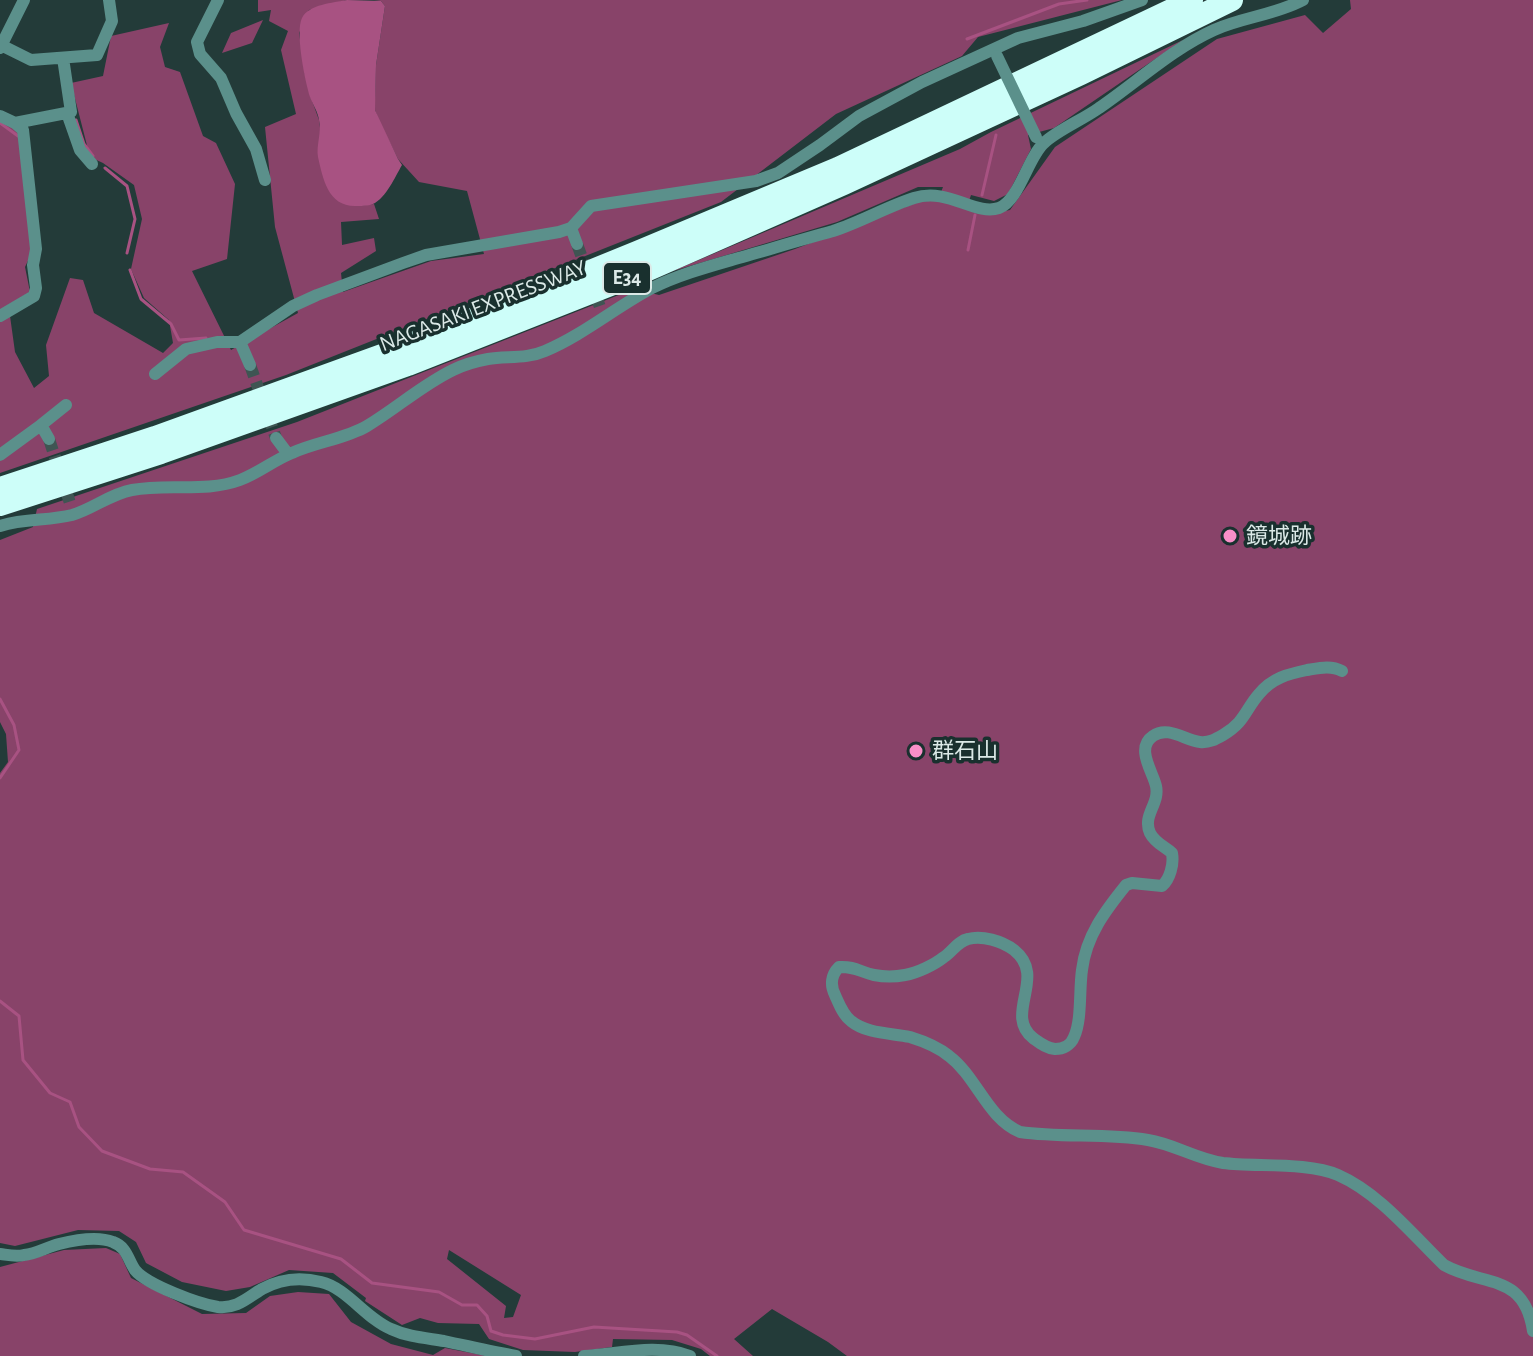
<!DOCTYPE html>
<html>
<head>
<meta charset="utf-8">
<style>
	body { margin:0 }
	canvas { display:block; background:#233b39 }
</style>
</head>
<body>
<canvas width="1533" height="1356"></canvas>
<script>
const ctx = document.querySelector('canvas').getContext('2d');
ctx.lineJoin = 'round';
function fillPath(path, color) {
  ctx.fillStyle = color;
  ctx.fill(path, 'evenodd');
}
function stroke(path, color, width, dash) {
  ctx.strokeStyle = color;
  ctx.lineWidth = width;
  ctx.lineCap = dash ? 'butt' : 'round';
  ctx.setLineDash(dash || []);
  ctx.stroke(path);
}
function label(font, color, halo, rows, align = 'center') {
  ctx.font = font + ' "Alegreya Sans","Noto Sans JP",sans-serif';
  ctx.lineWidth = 7;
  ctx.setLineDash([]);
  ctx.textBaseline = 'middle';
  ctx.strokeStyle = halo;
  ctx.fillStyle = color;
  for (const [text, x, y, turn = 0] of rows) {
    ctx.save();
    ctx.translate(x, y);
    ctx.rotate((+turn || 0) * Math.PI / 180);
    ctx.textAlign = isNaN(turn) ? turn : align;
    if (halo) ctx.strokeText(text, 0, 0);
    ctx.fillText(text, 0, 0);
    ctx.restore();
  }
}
const green = new Path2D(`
	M258,0h89l-38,10 -10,23 6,42 6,23 8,22 1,8 39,78 15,-2 5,15 -38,3 1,23 32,-7 2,13 -35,22 2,19 88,-31 53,-7 -17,-63 -48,-9 -21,-23 -19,-38 -4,-11v-11l1,-34 9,-59 -4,-5 -7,-1h748l-144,37 -16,19 -126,58 -115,88 -435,173 -286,98v-151l10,-6 5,36 19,36 15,-12 -3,-31 24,-67 13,2 11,33 69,40 10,-10 -4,-23 -25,-22 -13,-29 11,-50 -8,-34 -31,-22 -13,-6 -19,-74 32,-7 8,-40 58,-13 -9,24 5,20 15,5 23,64 13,7 19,41 -8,75 -35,12 39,79 67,-37 -23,-86 -10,-100 31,-13 -15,-64 7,-19 -19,-10 2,-11 -13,2z
	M1350,0h183v1356h-686l-19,-14 -56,-33 -38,30 19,17h-43l-9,-7 -29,-9 -59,-1 -1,8 -37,5 -52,-2 -34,-11 -10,-15 -41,-1 -18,-5 -18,7 -37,-24 1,-3 -33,-25 -44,-3 -39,17 -24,4 -44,-9 -36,-19 -10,-21 -17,-11 -41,-1 -63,16 -15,-3v-470l8,-11 -2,-28 -6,-12v-182l33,-13 4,-18 260,-87 337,-133 25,6 136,-46 123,-47 20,-2 5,-13h-25l-81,35 -164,49 287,-122 31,-17 192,-92 -129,88 -26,7 3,14 -23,45 -14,7 -23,-6 -4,12 23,7 20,-4 45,-63 162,-108 88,-24 18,18 28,-24zM449,1250l72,45 -8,22 -9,1 2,-12 -59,-47z
	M263,20l-11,23 -30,10 9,-20z
	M0,121l21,11 12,118 -8,17 5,25 -30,18z
	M106,1248l14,6 11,24 71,36 44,-1 24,-17 28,-4 31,2 22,28 40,22 42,11 12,-7 42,8h-487v-89l64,-17z`);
const water = new Path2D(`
	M347,0l34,1 4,5 -9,59 -1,45 23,49 4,6c-7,12 -16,33 -29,39 -5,2 -13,2 -18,2 -27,0 -32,-27 -37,-49 -2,-12 4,-25 1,-37 -1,-8 -6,-15 -9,-23 -5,-16 -15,-65 -8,-79 7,-14 31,-15 45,-18z`);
const stream = new Path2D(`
	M967,39l92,-35 28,-4
	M76,120l8,24 9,12
	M0,123l18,13
	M105,168l22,18 8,33 -8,34
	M982,195l14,-60
	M968,250l7,-35
	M130,270l11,29 30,25 8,16 27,-2
	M0,699l14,26 5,25 -19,28
	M0,1001l19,15 4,44 27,33 20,9 9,25 23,24 48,18 33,3 42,30 19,28 97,29 31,24 67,9 23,13h15l10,11 4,15 12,4 32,4 59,-12 83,5 10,3 30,21`);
const minorTunnel = new Path2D(`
	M577,244l23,63
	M250,365l26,73
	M49,439l21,64`);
const minor = new Path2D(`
	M218,0l-21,42 3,12 21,24 15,35 20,36 9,31
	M1,45l30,15 66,-5 15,-34 -3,-21
	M0,48l24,-48
	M67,113l13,37 12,14
	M0,116l15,7 8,7 13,119 -3,16 3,23 -2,8 -34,20
	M15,123l56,-11 -8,-54
	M571,228l6,16
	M250,365l-10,-23 53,-36 24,-11 86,-32 23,-8 133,-23 12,-4 20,-22 165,-25 22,-8 42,-28 39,-29 63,-34 96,-44 65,-17 59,-21
	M155,374l31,-25 31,-7h23
	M41,425l25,-20
	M276,438l12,16
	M0,455l41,-30 8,14
	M0,526c24,-8 48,-5 72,-11 21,-6 38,-21 60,-25 36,-7 73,3 108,-10 19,-7 34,-20 52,-27 24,-11 53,-14 75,-27 30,-18 55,-41 86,-56 10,-5 24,-9 35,-11 19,-3 39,0 57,-8 38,-16 71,-44 107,-63 26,-13 55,-21 83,-29 32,-9 65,-19 98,-28 28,-9 53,-24 81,-33 34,-11 61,18 85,10 20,-7 29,-51 45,-65 12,-12 40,-24 55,-35 38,-26 73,-59 115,-78 29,-13 61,-15 89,-30
	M1342,671c-11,-6 -23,-3 -35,-1 -19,4 -35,8 -48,24 -14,16 -14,28 -36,41 -7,4 -14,8 -23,7 -14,-1 -32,-17 -47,-6 -18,12 0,36 3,50 4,18 -14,29 -6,47 5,10 14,13 22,20 2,11 -2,26 -10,33l-30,-3 -6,2c-21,26 -40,51 -44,85 -3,20 0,50 -8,67 -3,8 -11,12 -19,12 -9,-1 -15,-6 -22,-11 -30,-24 15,-61 -19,-88 -12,-9 -32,-15 -46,-11 -10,2 -16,13 -24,18 -10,8 -27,16 -39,18 -10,2 -21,2 -31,0 -14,-3 -19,-9 -35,-8 -8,8 -9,18 -4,28 4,9 8,20 16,26 16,13 40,12 59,16 13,4 28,10 39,19 28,21 38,62 71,76 42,6 85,1 128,8 26,4 48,19 75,23 33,4 85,-1 115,12 41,18 74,59 106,90 39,22 80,7 89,66
	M0,1254c8,1 16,3 24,1 12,-1 23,-8 35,-11 16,-4 39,-8 54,-2 14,5 15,18 22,28 12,15 64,34 83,37 19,2 29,-9 44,-18 18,-10 39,-12 59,-7 26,6 44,36 70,47 17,8 35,9 53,12 24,5 48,11 72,15
	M584,1356c34,-2 73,-13 106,0`);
const motorway = new Path2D(`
	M0,488l155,-51 246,-89 236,-96 201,-84 354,-168
	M0,505l161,-52 247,-88 238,-94 198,-87 237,-110 151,-74`);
const minorBridge = new Path2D(`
	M997,56l39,81`);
const markers = [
	[1230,536,8,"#f98fc8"],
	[916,751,8,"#f98fc8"]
];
const shields = [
	[627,278,48]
];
const shieldNames = [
	["E34",627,278]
];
const streetNames = [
	["NAGASAKI EXPRESSWAY",483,306,-21]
];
const poiNames = [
	["鏡城跡",1246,536],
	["群石山",932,751]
];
fillPath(green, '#884369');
fillPath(water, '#a85282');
stroke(stream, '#a85282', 3);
stroke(minorTunnel, '#3f5553', 12, [12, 6]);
stroke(minor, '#5b908b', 12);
stroke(motorway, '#cdfef9', 22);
stroke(minorBridge, '#5b908b', 12);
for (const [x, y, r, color] of markers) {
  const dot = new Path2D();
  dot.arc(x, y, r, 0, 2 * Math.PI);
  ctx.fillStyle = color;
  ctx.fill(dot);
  stroke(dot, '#19302e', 3);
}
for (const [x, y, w] of shields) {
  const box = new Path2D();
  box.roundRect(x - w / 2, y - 16, w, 32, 6);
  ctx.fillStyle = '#19302e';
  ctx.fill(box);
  stroke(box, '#dbe9e7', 2);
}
label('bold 20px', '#dbe9e7', null, shieldNames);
label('22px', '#dbe9e7', '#19302e', streetNames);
label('22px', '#dbe9e7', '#19302e', poiNames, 'left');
</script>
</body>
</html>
